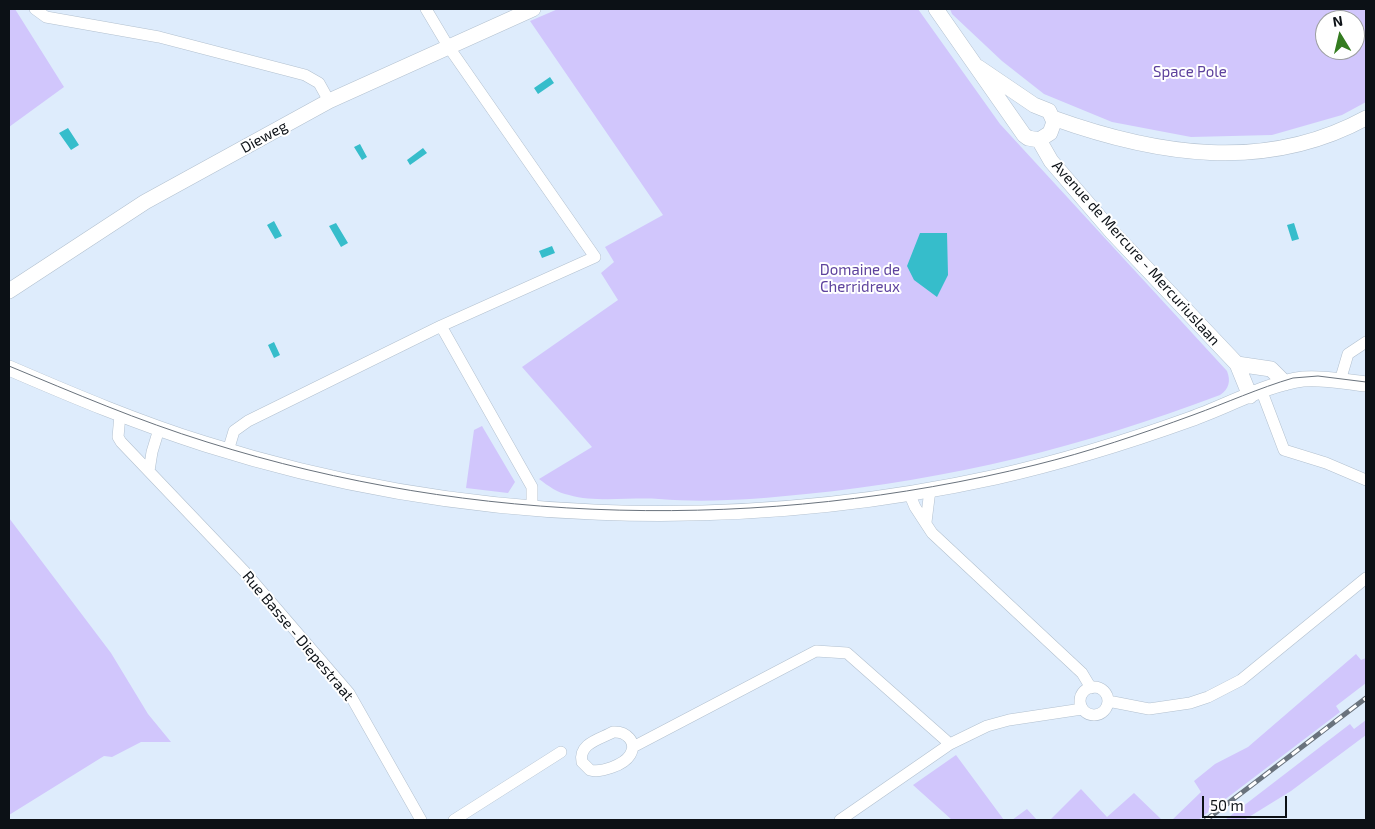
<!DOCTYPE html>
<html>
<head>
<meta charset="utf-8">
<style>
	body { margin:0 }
	#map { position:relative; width:1375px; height:829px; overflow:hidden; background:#deecfc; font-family:"Exo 2",sans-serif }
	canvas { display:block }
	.frame { position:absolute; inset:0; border:10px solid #0c1116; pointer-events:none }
	.north { position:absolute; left:1315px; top:10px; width:50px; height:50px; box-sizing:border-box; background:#fff; border:1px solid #9ea0a2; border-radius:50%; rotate:351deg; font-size:14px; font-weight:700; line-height:20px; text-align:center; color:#0c1116 }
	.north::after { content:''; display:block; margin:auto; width:18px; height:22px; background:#347c20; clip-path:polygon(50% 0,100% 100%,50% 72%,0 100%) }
	.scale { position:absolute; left:1202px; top:796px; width:85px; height:22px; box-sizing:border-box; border:2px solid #0c1116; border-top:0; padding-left:6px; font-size:15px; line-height:18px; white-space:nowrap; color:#0c1116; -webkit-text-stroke:4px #fff; paint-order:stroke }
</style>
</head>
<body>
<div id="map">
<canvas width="1375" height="829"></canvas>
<div class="frame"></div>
<div class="north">N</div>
<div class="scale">50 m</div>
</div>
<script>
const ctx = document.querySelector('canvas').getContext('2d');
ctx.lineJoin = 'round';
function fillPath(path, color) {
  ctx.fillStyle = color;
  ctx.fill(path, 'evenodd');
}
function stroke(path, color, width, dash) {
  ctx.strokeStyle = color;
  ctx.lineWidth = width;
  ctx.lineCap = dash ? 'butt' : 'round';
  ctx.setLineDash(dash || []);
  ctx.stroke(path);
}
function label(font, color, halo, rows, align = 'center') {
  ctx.font = font + ' "Exo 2",sans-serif';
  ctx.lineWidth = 4;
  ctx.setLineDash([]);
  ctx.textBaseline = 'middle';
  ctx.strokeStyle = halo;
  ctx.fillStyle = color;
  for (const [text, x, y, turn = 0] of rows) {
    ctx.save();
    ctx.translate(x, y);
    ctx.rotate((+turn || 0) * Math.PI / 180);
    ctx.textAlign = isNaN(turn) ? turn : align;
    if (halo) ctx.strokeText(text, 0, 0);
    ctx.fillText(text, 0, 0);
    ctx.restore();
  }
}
const green = new Path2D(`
	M9,9h6l49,78 -55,40z
	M558,9h360l82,115 227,247c4,10 2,18 -7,24 -134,51 -271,85 -414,99 -48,5 -98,9 -147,5 -29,-2 -62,4 -90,-4 -11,-2 -21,-9 -30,-16l53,-32 -70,-80 96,-67 -17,-27 13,-11 -9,-15 58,-32 -133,-194z
	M950,9h416v93l-24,13 -70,20 -81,2 -79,-15 -68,-28 -42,-33 -50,-47zM1325,20h30v30h-30z
	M482,426l33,56 -7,11 -42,-5 8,-58z
	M9,518l102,135 37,61 23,28h-30l-29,15 -8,-1 -95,59z
	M1356,654l5,6 5,-2v25l-30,23 4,6 -142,108h-26l29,-28 -7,-11 21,-17 33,-17z
	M1366,720v15l-75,56 -47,29h-19l125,-96 4,5z
	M956,755l48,65h-52l-39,-35z
	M1081,789l26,28 27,-24 28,27h-112z
	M1027,809l10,11h-25z`);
const water = new Path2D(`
	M550,77l4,6 -16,11 -4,-6z
	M68,128l11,17 -8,5 -12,-17z
	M360,144l7,13 -5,3 -8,-13z
	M423,148l4,5 -17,12 -3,-5z
	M274,221l8,15 -7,3 -8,-14z
	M336,223l12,20 -7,4 -12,-21z
	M1294,223l5,16 -7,2 -5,-16z
	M920,233h27l1,42 -11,22 -23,-17 -7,-14z
	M552,246l3,7 -13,5 -3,-7z
	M274,342l6,13 -6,3 -6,-13z`);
const minor = new Path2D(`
	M35,9l11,8 113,20 146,38 14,8 10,18
	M441,326l91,161v20
	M1340,381l8,-27 18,-12
	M1262,392l22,58 42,13 40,17
	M120,415l-2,22 3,5 124,130 104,121 72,127
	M228,451l6,-20 14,-10 193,-95 154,-69 -147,-211 -22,-37
	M149,471l3,-19 7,-23
	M909,493l6,14 17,26 150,140 9,15
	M926,522l4,-32
	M1080 701a14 14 0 1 1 28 0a14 14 0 1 1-28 0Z
	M1108,701l41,8 41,-6 18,-6 33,-17 125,-102
	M613,732c13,-1 25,10 17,23 -6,10 -29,18 -40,15l-8,-8c-4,-19 19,-23 31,-30z
	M633,747l183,-96 31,2 103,91
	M454,820l107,-68
	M840,820l110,-76 37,-18 22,-6 73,-11 -2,-6`);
const tertiary = new Path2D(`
	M936,9l88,126 4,3 11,2 11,-7 4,-11 -5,-11 -15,-6 -56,-38
	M1053,118c103,37 212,55 313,0
	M1039,140l12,21 61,71 125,132 13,32
	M9,291l136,-89 184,-101 204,-92
	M1237,364l34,5 14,14
	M9,368c65,28 129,55 196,76 254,81 531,90 791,33 66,-15 131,-35 195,-58 34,-12 78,-36 112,-40 21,-2 43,3 63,5`);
const tram = new Path2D(`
	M9,366c65,27 130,55 198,76 267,84 556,90 828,23 53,-13 106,-31 158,-50 33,-12 66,-27 100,-37l25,-2 48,6`);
const rail = new Path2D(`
	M1206,820l160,-122`);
const parkNames = [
	["Space Pole",1190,72],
	["Domaine de",860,270],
	["Cherridreux",860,287]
];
const streetNames = [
	["Dieweg",264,137,-29],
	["Avenue de Mercure - Mercuriuslaan",1136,253,48],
	["Rue Basse - Diepestraat",298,636,50]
];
fillPath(green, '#d1c6fc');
fillPath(water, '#36bdcb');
stroke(minor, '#b2c0cf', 12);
stroke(tertiary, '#b2c0cf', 16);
stroke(minor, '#fff', 11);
stroke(tertiary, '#fff', 15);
stroke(tram, '#6a737d', 1);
stroke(rail, '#6a737d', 5);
stroke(rail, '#fff', 3, [9]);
label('15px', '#5d429d', '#fff', parkNames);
label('15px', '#0c1116', '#fff', streetNames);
</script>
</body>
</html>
